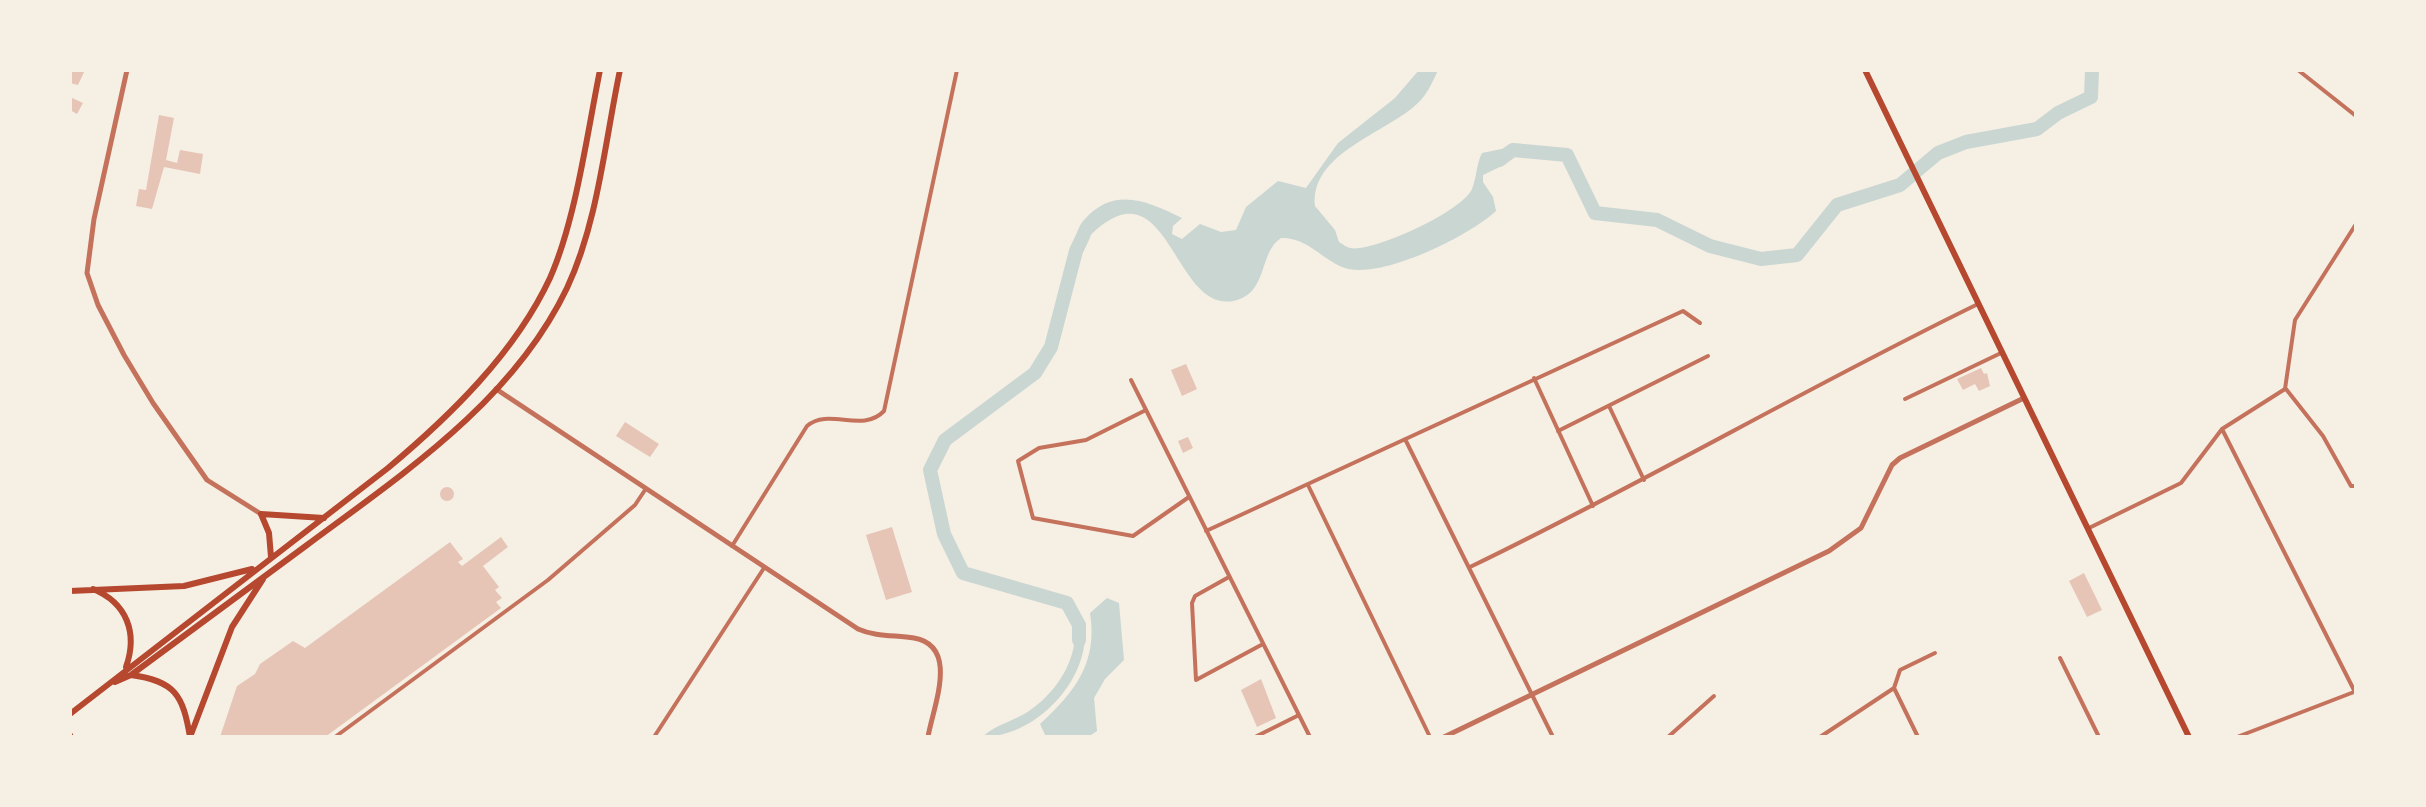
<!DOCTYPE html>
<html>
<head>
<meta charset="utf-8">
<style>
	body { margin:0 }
	#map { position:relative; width:2426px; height:807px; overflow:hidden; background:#f6efe4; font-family:Rubik,sans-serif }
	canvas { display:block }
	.frame { position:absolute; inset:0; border:72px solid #f6efe4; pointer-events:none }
</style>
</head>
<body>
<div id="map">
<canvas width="2426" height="807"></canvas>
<div class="frame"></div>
</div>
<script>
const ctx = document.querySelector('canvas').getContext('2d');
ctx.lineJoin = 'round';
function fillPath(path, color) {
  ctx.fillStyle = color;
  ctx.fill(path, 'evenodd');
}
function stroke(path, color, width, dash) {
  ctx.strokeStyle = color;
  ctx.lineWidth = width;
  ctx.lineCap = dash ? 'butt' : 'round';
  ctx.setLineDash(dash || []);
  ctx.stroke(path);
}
const water = new Path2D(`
	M1419,70h19c-5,11 -10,23 -19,32 -31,31 -109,50 -104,104l20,24 4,12c4,2 7,5 11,6 22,5 113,-37 122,-59 5,-12 4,-24 10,-36l29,-6 1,7 -6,10 -23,11v7l10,15 3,14c-27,25 -118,71 -154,56 -21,-9 -36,-30 -61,-29 -22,14 -13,53 -44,62 -68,20 -67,-162 -161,-49l-6,-3c7,-10 7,-21 14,-28 30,-34 63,-19 98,-2l-9,8 -1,8 10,5 18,-15 21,8 15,-2 10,-23 32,-26 28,7 32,-45 57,-45z
	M1107,598l12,5 5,57 -19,19 -11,19 3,33 -9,6h-42l-6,-13c35,-32 58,-62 50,-111z
	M1084,620c10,56 -46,117 -102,117 13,-12 29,-15 44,-24 30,-19 54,-55 48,-90z`);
const river = new Path2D(`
	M1499,160l14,-10 54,5 28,58 62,7 53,26 51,13 36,-4 40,-50 63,-20 38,-32 28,-11 71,-13 21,-16 33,-16 1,-27
	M1079,640v-15l-12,-22 -104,-30 -19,-39 -14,-64 15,-30 90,-67 16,-26 25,-96 8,-17`);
const building = new Path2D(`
	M70,70h15l-7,15 -8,-2z
	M70,97l13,6 -6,11 -7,-4z
	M159,115l15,3 -8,42 11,3 3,-13 23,4 -3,20 -36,-7 -12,42 -16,-3 3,-17 7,1z
	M1186,364l11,25 -15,7 -11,-26z
	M1981,368l3,6 3,-1 3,13 -11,5 -4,-7 -12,6 -6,-11z
	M625,422l34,22 -9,13 -34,-21z
	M1188,437l5,11 -10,5 -5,-12z
	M440 494a7 7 0 1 1 14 0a7 7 0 1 1-14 0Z
	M892,527l20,65 -26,8 -20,-65z
	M501,537l7,10 -25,19 16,21 -4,3 7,8 -6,4 5,6 -176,129h-105l17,-51 18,-12 5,-10 33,-23 12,7 145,-106 13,17 -5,3 4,4z
	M2084,573l18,37 -15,7 -18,-36z
	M1261,679l15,39 -19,9 -16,-37z`);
const minor = new Path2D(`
	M2237,70h1
	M2298,70l58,46
	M1534,378l59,128
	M1131,380l179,357
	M2286,389l37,47 28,50h5
	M1905,399l96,-46
	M1609,406l35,74
	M1146,410l-60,30 -47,8 -21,13 15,57 100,18 56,-39
	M2222,429l134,265
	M1558,431l150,-75
	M1405,439l148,298
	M1308,485l122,252
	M2089,528l92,-45 41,-54 63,-40 10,-69 61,-96
	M1206,531l477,-220 17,12
	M732,546l75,-120c22,-19 55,8 77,-15l73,-341
	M1470,567c172,-83 336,-179 508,-263
	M1229,577l-34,19 -3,7 4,77 67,-36
	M2060,658l39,79
	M1894,688l24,49
	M335,737l213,-157 87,-75 10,-15
	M654,737l110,-169
	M1255,737l44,-22
	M1668,737l46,-41
	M1820,737l74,-49 6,-18 35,-17
	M2237,737l117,-45`);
const tertiary = new Path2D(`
	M127,70l-33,149 -7,54 11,32 26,50 29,48 54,77 54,34
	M496,389l362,240c18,8 37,6 56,9 46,8 19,69 14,99
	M1444,737l385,-186 32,-23 31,-63 8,-7 124,-60`);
const secondary = new Path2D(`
	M1865,70l324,667
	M271,557l-2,-24 -8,-19 63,4
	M93,589c34,14 45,44 33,78
	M70,591l114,-5 68,-17
	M131,675c44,6 52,20 59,62
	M115,682l16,-7c59,-43 117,-87 176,-130 97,-72 206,-144 260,-257 31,-66 38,-147 53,-218
	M70,714l318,-246c62,-52 127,-115 162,-190 26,-59 37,-144 50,-208
	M70,735l1,2
	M190,737l42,-110 31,-48`);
fillPath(water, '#c9d6d2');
stroke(river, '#c9d6d2', 14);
fillPath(building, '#e6c5b7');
stroke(minor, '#c5725c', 4);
stroke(tertiary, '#c5725c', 5);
stroke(secondary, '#b5482f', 6);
</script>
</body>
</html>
